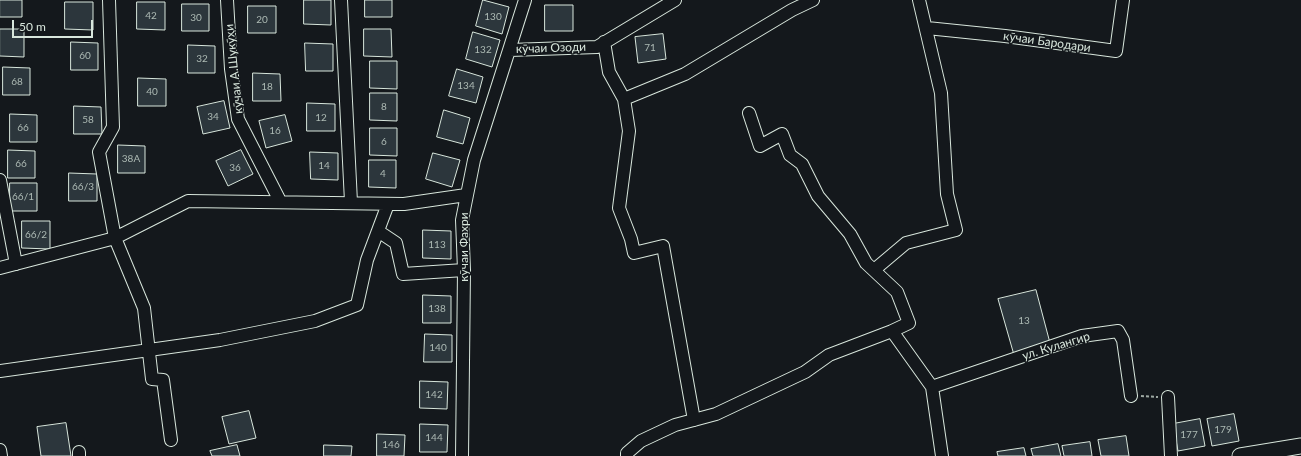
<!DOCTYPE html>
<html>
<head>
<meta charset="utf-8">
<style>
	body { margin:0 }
	#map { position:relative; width:1301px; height:456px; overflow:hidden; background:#14181c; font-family:Lato,sans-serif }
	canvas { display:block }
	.scale { position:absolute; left:12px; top:20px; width:81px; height:18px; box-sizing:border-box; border:2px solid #d8e6dc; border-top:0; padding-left:5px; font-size:12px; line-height:14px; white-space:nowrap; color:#d8e6dc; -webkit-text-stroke:3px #14181c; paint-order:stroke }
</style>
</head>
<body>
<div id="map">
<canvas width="1301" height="456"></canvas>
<div class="scale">50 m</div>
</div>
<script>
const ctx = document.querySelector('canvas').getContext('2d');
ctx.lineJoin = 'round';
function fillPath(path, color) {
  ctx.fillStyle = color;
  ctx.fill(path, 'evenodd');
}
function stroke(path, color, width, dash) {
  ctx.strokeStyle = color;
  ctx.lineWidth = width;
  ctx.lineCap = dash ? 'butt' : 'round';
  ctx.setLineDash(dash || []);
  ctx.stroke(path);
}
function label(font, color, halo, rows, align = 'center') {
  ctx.font = font + ' Lato,sans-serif';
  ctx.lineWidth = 3;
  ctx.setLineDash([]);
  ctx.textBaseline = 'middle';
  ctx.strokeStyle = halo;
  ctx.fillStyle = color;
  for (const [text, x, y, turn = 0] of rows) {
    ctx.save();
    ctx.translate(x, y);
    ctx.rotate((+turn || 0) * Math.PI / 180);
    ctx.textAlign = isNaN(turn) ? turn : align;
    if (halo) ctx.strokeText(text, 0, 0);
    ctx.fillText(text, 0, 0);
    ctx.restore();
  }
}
const building = new Path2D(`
	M0,0h22v17h-22z
	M304,0h27v25l-27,-1z
	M365,0h27v17h-27z
	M483,0l26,7 -7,27 -26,-8z
	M65,2h28v28l-28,-1z
	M137,2h28v28l-28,-1z
	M182,4h27v27h-27z
	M545,5h28v26h-28z
	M248,6h28v27h-28z
	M0,29h24v28l-24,-1z
	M364,29h27l1,28 -28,-1z
	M473,32l27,8 -8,27 -26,-8z
	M663,34l3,25 -28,4 -3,-26z
	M71,42l27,1v27h-27z
	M305,43l28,1v27h-27z
	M188,45l27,1v27h-27z
	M370,61h27v28l-27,-1z
	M3,67l27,1v27h-27z
	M457,69l26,8 -7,26 -27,-7z
	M253,73l27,1 1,27h-28z
	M138,78l28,1v27h-28z
	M370,93h27v28l-27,-1z
	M224,101l6,27 -27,6 -6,-27z
	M307,103l28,1v27h-28z
	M74,106l27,1 1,27h-28z
	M444,110l26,8 -7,26 -26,-7z
	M10,114l27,1v27h-27z
	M285,115l7,26 -26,7 -7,-27z
	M370,128h27v28l-27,-1z
	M118,145l27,1v27h-27z
	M8,150l27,1v27h-27z
	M241,150l12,24 -25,12 -12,-25z
	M310,152l28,1v27l-27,-1z
	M433,153l27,7 -8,27 -26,-8z
	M369,160h27v28l-27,-1z
	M69,173l28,1v27h-28z
	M10,183h27v28h-27z
	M22,221h28v28l-28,-1z
	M423,230l28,1v28l-28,-1z
	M1036,290l14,53 -36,12 -16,-56z
	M423,295l28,1v27h-28z
	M425,334l27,1v27h-28z
	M420,381l28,1 -1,27 -27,-1z
	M249,411l7,27 -27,6 -7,-27z
	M1234,414l5,27 -27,5 -5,-27z
	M1200,419l5,27 -27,5 -5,-27z
	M66,423l5,33h-30l-4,-29z
	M420,424l28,1 -1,27h-27z
	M377,434l28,1 -1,21h-27z
	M1126,436l3,20h-28l-3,-16z
	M1090,442l2,14h-28l-2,-10z
	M1058,444l3,12h-28l-2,-7z
	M237,445l3,11h-28l-2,-5z
	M324,445l28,1 -1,10h-27z
	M1024,448l2,8h-28l-1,-4z`);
const path = new Path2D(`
	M1141,396l17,1`);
const minor = new Path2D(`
	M109,0l4,127 -14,25 16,86 29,70 8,71 11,1 8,60
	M227,0l4,69 7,50 42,82
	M341,0l10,202
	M927,28l78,8 111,15 7,-51
	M604,42l5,30 15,27 5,32 -10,77 12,31 3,14 29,-7 31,174
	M510,50l87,-3 78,-47
	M624,99l61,-25 107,-64 21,-10
	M749,113l11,33 22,-12 8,21 12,9 16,32 32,38 16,29 31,29 12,31 -17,8
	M0,180l16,84
	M378,231l18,12 7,31 61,-4
	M0,268l115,-30 73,-37 216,3 62,-9
	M874,270l32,-27 50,-13 -9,-36 -6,-101 -22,-93
	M0,371l220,-31 95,-19 42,-16 10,-45 21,-56
	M932,387l150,-51 36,-5 5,9 8,56
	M1168,397l3,59
	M0,450l1,6
	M79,452v4
	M462,456l2,-186 -2,-50 12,-60 51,-160
	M627,456v-3l14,-12 34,-16 41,-11 89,-42 24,-17 63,-24 40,56 10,69`);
const major = new Path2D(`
	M1240,456l61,-10`);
const numberNames = [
	["42",151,16],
	["130",493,17],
	["30",196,18],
	["20",262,20],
	["71",650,48],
	["132",483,50],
	["60",85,56],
	["32",202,59],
	["68",17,82],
	["134",466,86],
	["18",267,87],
	["40",152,92],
	["8",384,107],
	["34",213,117],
	["12",321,118],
	["58",88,120],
	["66",23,128],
	["16",275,131],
	["6",384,142],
	["38А",131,159],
	["66",21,164],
	["14",324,166],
	["36",235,168],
	["4",383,174],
	["66/3",83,187],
	["66/1",23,197],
	["66/2",36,235],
	["113",437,245],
	["138",437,309],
	["13",1024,321],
	["140",438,348],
	["142",434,395],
	["179",1223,430],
	["177",1189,435],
	["144",434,438],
	["146",391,445]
];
const streetNames = [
	["кӯчаи Бародари",1047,42,8],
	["кӯчаи Озоди",551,48,-2],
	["кӯчаи А.Шукӯҳи",234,69,-96],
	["кӯчаи Фахри",464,247,-90],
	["ул. Кулангир",1056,346,-17]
];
fillPath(building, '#2c363c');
stroke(building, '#d8e6dc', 1);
stroke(minor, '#d8e6dc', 14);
stroke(major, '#d8e6dc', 17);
stroke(path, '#9da8a2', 2, [3, 2]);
stroke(minor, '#14181c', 12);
stroke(major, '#14181c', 15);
label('10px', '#adbab4', null, numberNames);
label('12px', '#d8e6dc', '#14181c', streetNames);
</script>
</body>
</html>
